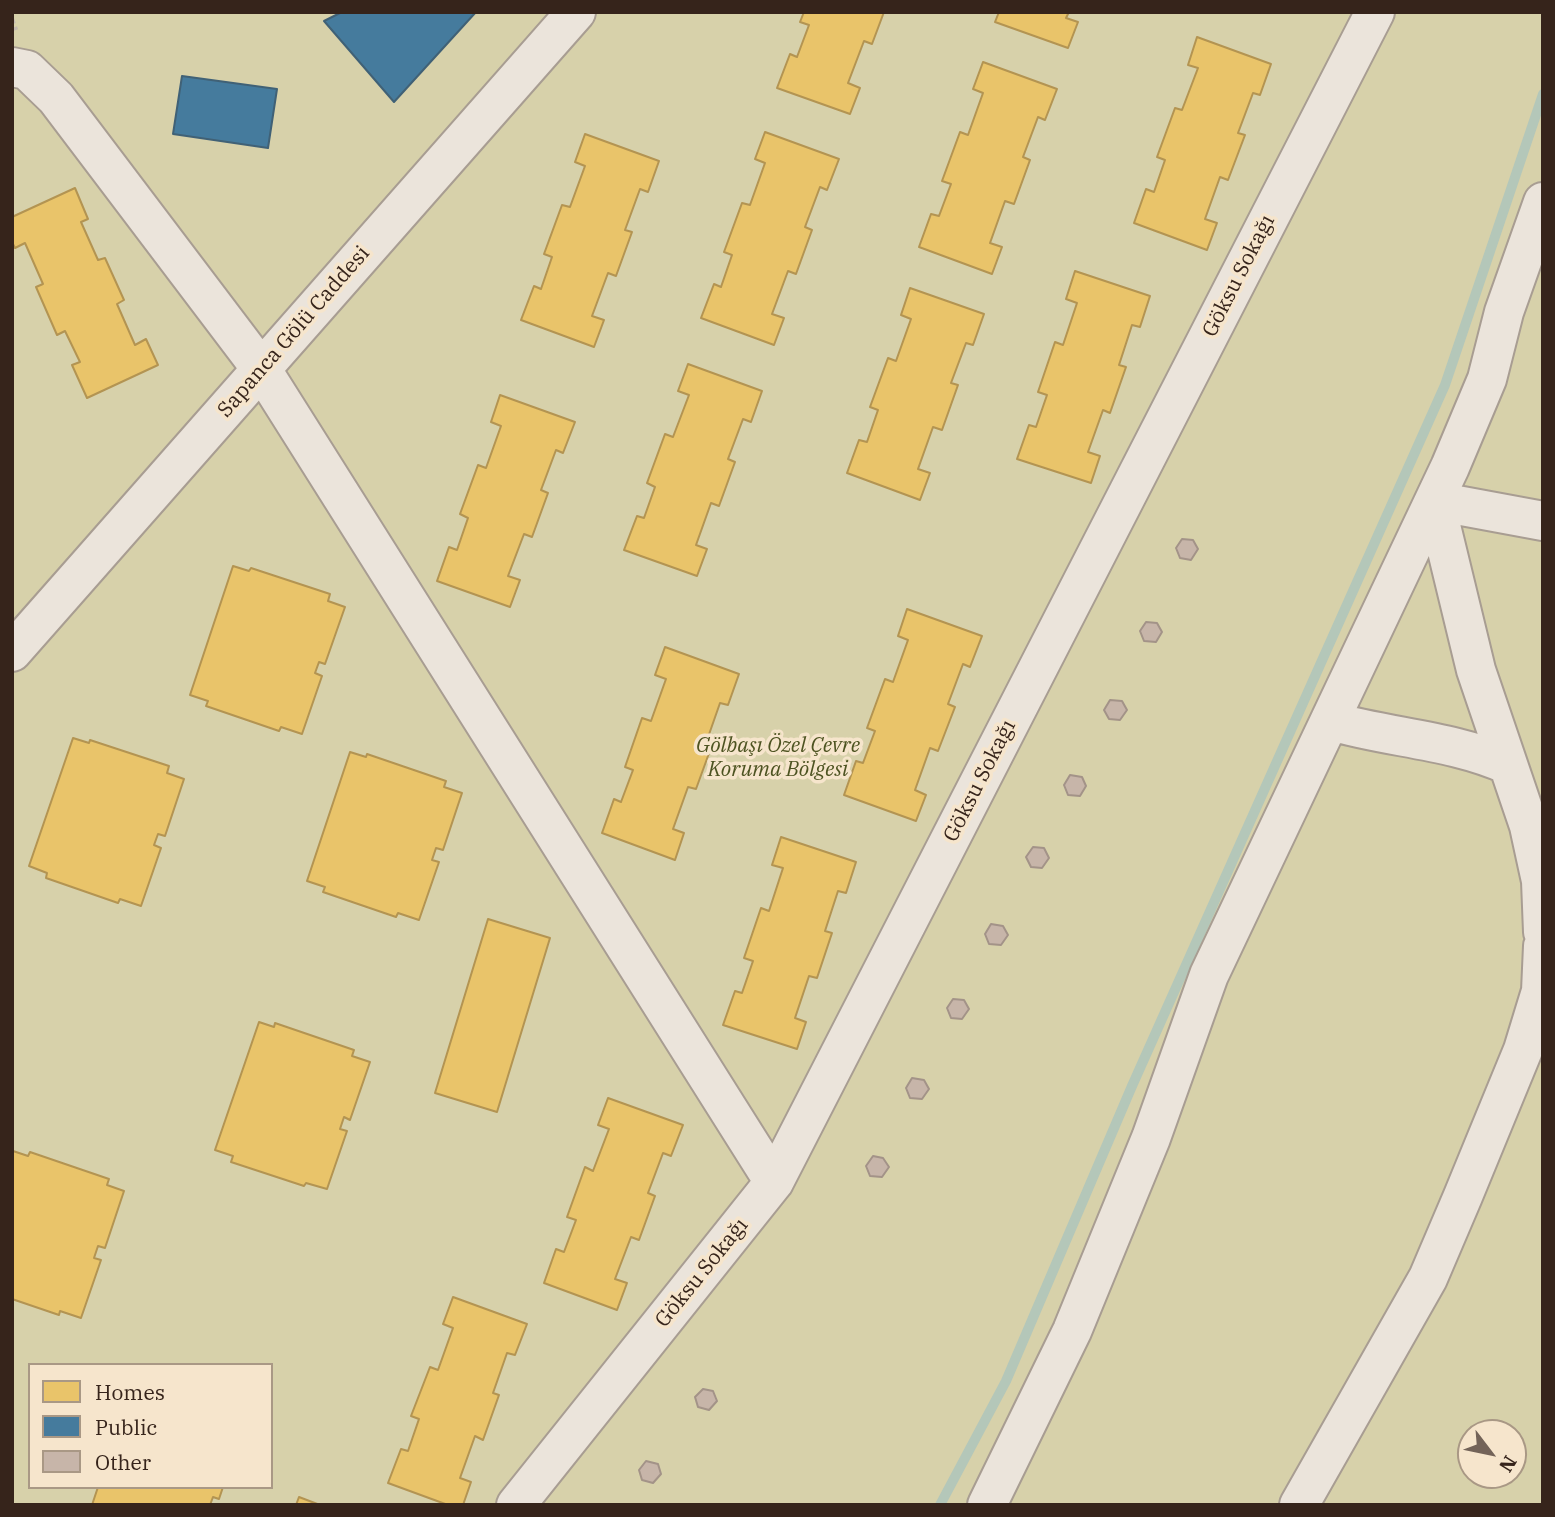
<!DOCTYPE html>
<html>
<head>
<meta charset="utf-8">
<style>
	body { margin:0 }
	#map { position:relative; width:1555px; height:1517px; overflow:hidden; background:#e3d8c8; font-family:"IBM Plex Serif",serif }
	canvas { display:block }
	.frame { position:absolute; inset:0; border:14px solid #36241b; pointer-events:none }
	.legend { position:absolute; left:28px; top:1363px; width:245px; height:126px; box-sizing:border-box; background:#f6e5cc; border:2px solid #a99885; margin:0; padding:9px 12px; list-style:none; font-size:21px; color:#36241b }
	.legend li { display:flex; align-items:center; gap:14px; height:35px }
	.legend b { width:35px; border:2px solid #a99885 }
	.north { position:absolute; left:1457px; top:1419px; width:70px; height:70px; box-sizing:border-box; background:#f6e5cc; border:2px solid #a99885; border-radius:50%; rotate:122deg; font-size:19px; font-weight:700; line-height:28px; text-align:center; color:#36241b }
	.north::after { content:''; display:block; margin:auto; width:24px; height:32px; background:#736358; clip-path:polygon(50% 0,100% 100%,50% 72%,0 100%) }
</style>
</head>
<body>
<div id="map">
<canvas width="1555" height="1517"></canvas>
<div class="frame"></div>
<ul class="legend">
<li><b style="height:19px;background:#e9c46a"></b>Homes</li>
<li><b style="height:19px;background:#457b9d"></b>Public</li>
<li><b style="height:19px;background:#c7b5a9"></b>Other</li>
</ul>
<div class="north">N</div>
</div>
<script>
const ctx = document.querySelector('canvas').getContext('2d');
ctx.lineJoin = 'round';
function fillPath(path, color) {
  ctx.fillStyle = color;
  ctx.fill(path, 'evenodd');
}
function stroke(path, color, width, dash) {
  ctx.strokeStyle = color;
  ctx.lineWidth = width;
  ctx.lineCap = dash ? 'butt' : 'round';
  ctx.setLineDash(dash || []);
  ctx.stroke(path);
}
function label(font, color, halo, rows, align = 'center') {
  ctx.font = font + ' "IBM Plex Serif",serif';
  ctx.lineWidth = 7;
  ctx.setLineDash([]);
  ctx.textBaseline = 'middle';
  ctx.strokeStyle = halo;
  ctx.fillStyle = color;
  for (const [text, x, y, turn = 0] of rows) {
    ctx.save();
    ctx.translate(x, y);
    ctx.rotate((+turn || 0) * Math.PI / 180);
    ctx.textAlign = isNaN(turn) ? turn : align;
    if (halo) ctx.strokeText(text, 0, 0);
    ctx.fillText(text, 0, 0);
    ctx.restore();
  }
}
const green = new Path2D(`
	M12,12h1531v1493h-1531zM30,1365h241v122h-241zM1471,1433h42v42h-42z`);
const homes = new Path2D(`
	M804,12h80l-12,32 -8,-3 -16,42 12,5 -10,26 -73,-26 13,-34 7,3 12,-32 -9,-3z
	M999,12h70l-3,6 12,4 -10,26 -73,-26z
	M1197,37l74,27 -11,31 -7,-2 -15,40 7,2 -17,45 -8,-3 -15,42 12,4 -10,27 -73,-27 12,-34 8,3 11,-32 -8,-3 18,-49 7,2 16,-42 -10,-3z
	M983,62l74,27 -12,31 -7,-3 -15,40 7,3 -16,44 -9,-3 -15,42 12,4 -10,27 -73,-27 12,-33 8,2 12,-32 -9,-3 18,-49 8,3 15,-42 -10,-4z
	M765,132l74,27 -12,31 -7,-3 -15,40 7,3 -16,44 -8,-3 -16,43 12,4 -10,27 -73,-27 13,-34 7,3 11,-32 -8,-3 18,-49 8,2 15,-42 -10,-4z
	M585,134l74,27 -11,31 -8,-3 -15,41 7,2 -16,44 -8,-3 -16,43 12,4 -10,27 -73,-27 13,-34 7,3 11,-32 -8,-3 18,-49 8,2 15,-41 -10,-4z
	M75,188l13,31 -7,3 17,38 7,-2 19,42 -7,4 18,41 11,-6 12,26 -71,33 -15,-33 8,-3 -15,-31 -8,4 -21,-48 7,-3 -18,-41 -10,5 -3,-6v-25z
	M1075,271l75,25 -10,31 -8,-2 -13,40 7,2 -16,46 -7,-3 -15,42 12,4 -9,27 -74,-24 12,-34 7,2 11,-32 -9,-3 17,-50 8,3 14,-42 -11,-4z
	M910,288l74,26 -11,31 -7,-2 -15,40 7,2 -16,45 -9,-3 -15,42 12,4 -10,27 -73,-27 12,-33 8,2 11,-32 -8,-3 18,-49 8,3 15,-42 -10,-4z
	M688,364l74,27 -11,31 -8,-3 -15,40 7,3 -16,44 -8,-3 -15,42 11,4 -10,27 -73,-26 13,-34 7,2 11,-31 -8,-4 18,-49 8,3 16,-42 -11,-4z
	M500,395l75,27 -12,31 -7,-3 -15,40 7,3 -16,44 -8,-3 -16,42 12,4 -10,27 -73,-26 12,-34 8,3 11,-32 -8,-4 18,-49 8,3 15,-42 -10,-4z
	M233,566l16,5 2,-3 79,26 -2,7 17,6 -20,57 -6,-2 -4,11 7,3 -20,58 -21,-7 -2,4 -73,-25 2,-5 -18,-6z
	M907,609l75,27 -12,31 -7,-3 -15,40 7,3 -17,44 -8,-3 -15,42 11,5 -10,26 -72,-26 12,-34 7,2 12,-32 -8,-3 18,-49 8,3 15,-42 -10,-4z
	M665,647l74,27 -11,31 -8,-2 -14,40 6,2 -16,44 -8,-2 -15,42 11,4 -9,27 -73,-27 12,-34 7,3 12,-32 -8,-3 17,-49 9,3 15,-42 -11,-4z
	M73,738l16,5 1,-3 79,26 -2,7 17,6 -19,57 -7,-2 -4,11 7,3 -20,58 -21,-7 -2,4 -72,-25 1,-5 -18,-7z
	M350,752l16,5 1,-3 79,27 -2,6 18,6 -19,57 -7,-2 -4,12 7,2 -20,58 -21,-7 -2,4 -73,-25 2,-5 -18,-6z
	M781,837l75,25 -10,31 -8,-2 -13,40 7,2 -15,45 -8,-2 -14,42 11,4 -9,27 -74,-24 12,-34 7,2 11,-32 -9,-3 17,-50 8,3 14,-43 -11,-3z
	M488,919l62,19 -53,174 -62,-19z
	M259,1022l15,5 1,-4 79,27 -2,6 18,6 -20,58 -6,-3 -4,12 7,2 -20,58 -21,-6 -2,3 -73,-24 2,-6 -18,-6z
	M608,1098l75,27 -12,31 -8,-3 -15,40 7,3 -16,44 -8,-3 -16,42 12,4 -10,27 -73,-27 12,-34 8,3 12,-32 -9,-3 18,-50 8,4 16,-42 -11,-4z
	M13,1151l15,5 2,-4 79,27 -2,6 17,6 -19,57 -7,-2 -4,12 7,2 -20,58 -21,-7 -1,4 -47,-16z
	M453,1297l74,27 -12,31 -8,-2 -14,40 6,2 -16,45 -8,-4 -15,42 11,4 -8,23h-15l-60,-22 13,-34 7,2 11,-32 -8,-3 19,-49 8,3 15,-42 -10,-4z
	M98,1487h125l-4,12 -6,-2 -3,8h-118z
	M299,1497l21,8h-24z`);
const public = new Path2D(`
	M342,12h134l-82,90 -70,-81z
	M182,76l95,13 -9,59 -95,-14z`);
const stream = new Path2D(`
	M940,1505l66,-124 126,-295 313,-701 98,-291`);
const building = new Path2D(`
	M1182,539l11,1 5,9 -7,11 -11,-2 -4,-10z
	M1146,622l11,1 5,9 -6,10 -12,-1 -4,-10z
	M1110,700l12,1 5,9 -7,10 -11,-1 -5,-9z
	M1070,775l12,2 4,9 -6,10 -12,-1 -4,-10z
	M1033,847l11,1 5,10 -7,10 -11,-1 -5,-10z
	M991,924l12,2 5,9 -7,10 -12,-1 -4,-10z
	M953,999l11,1 5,9 -7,10 -11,-1 -4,-10z
	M912,1078l12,2 5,9 -7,10 -12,-1 -4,-10z
	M873,1156l10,2 6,9 -7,10 -12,-1 -4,-10z
	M703,1389l10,2 4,10 -8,9 -11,-3 -3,-10z
	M646,1461l12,3 3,10 -8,9 -11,-3 -3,-10z`);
const path = new Path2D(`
	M12,19l4,11`);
const minor = new Path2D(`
	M12,67l15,3 29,28 206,272 512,812
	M1543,521l-108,-20 41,169 53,156 12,55 2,51
	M12,652l564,-640
	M1331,721c58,17 122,19 177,44
	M516,1505l258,-323 601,-1170
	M987,1505l85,-174 79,-193 58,-163 241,-508 37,-88 17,-67 39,-110
	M1299,1505l129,-227 35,-82 60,-146 18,-59 2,-45`);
const streetNames = [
	["Göksu Sokağı",1239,276,-63],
	["Sapanca Gölü Caddesi",294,332,-49],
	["Göksu Sokağı",980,781,-63],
	["Göksu Sokağı",702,1273,-51]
];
const parkNames = [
	["Gölbaşı Özel Çevre",778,746],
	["Koruma Bölgesi",778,770]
];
fillPath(green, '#d7d1aa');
fillPath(homes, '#e9c46a');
stroke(homes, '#b39452', 2);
fillPath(public, '#457b9d');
stroke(public, '#406176', 2);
stroke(stream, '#b4c7b9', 10);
fillPath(building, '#c7b5a9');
stroke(building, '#a39388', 2);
stroke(minor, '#a89d92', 42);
stroke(path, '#c3bab2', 4.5, [5, 3.5]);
stroke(minor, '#ebe4db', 38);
label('21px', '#36241b', '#f6e5cc', streetNames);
label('italic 21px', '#4d5321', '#f6e5cc', parkNames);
</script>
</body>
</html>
